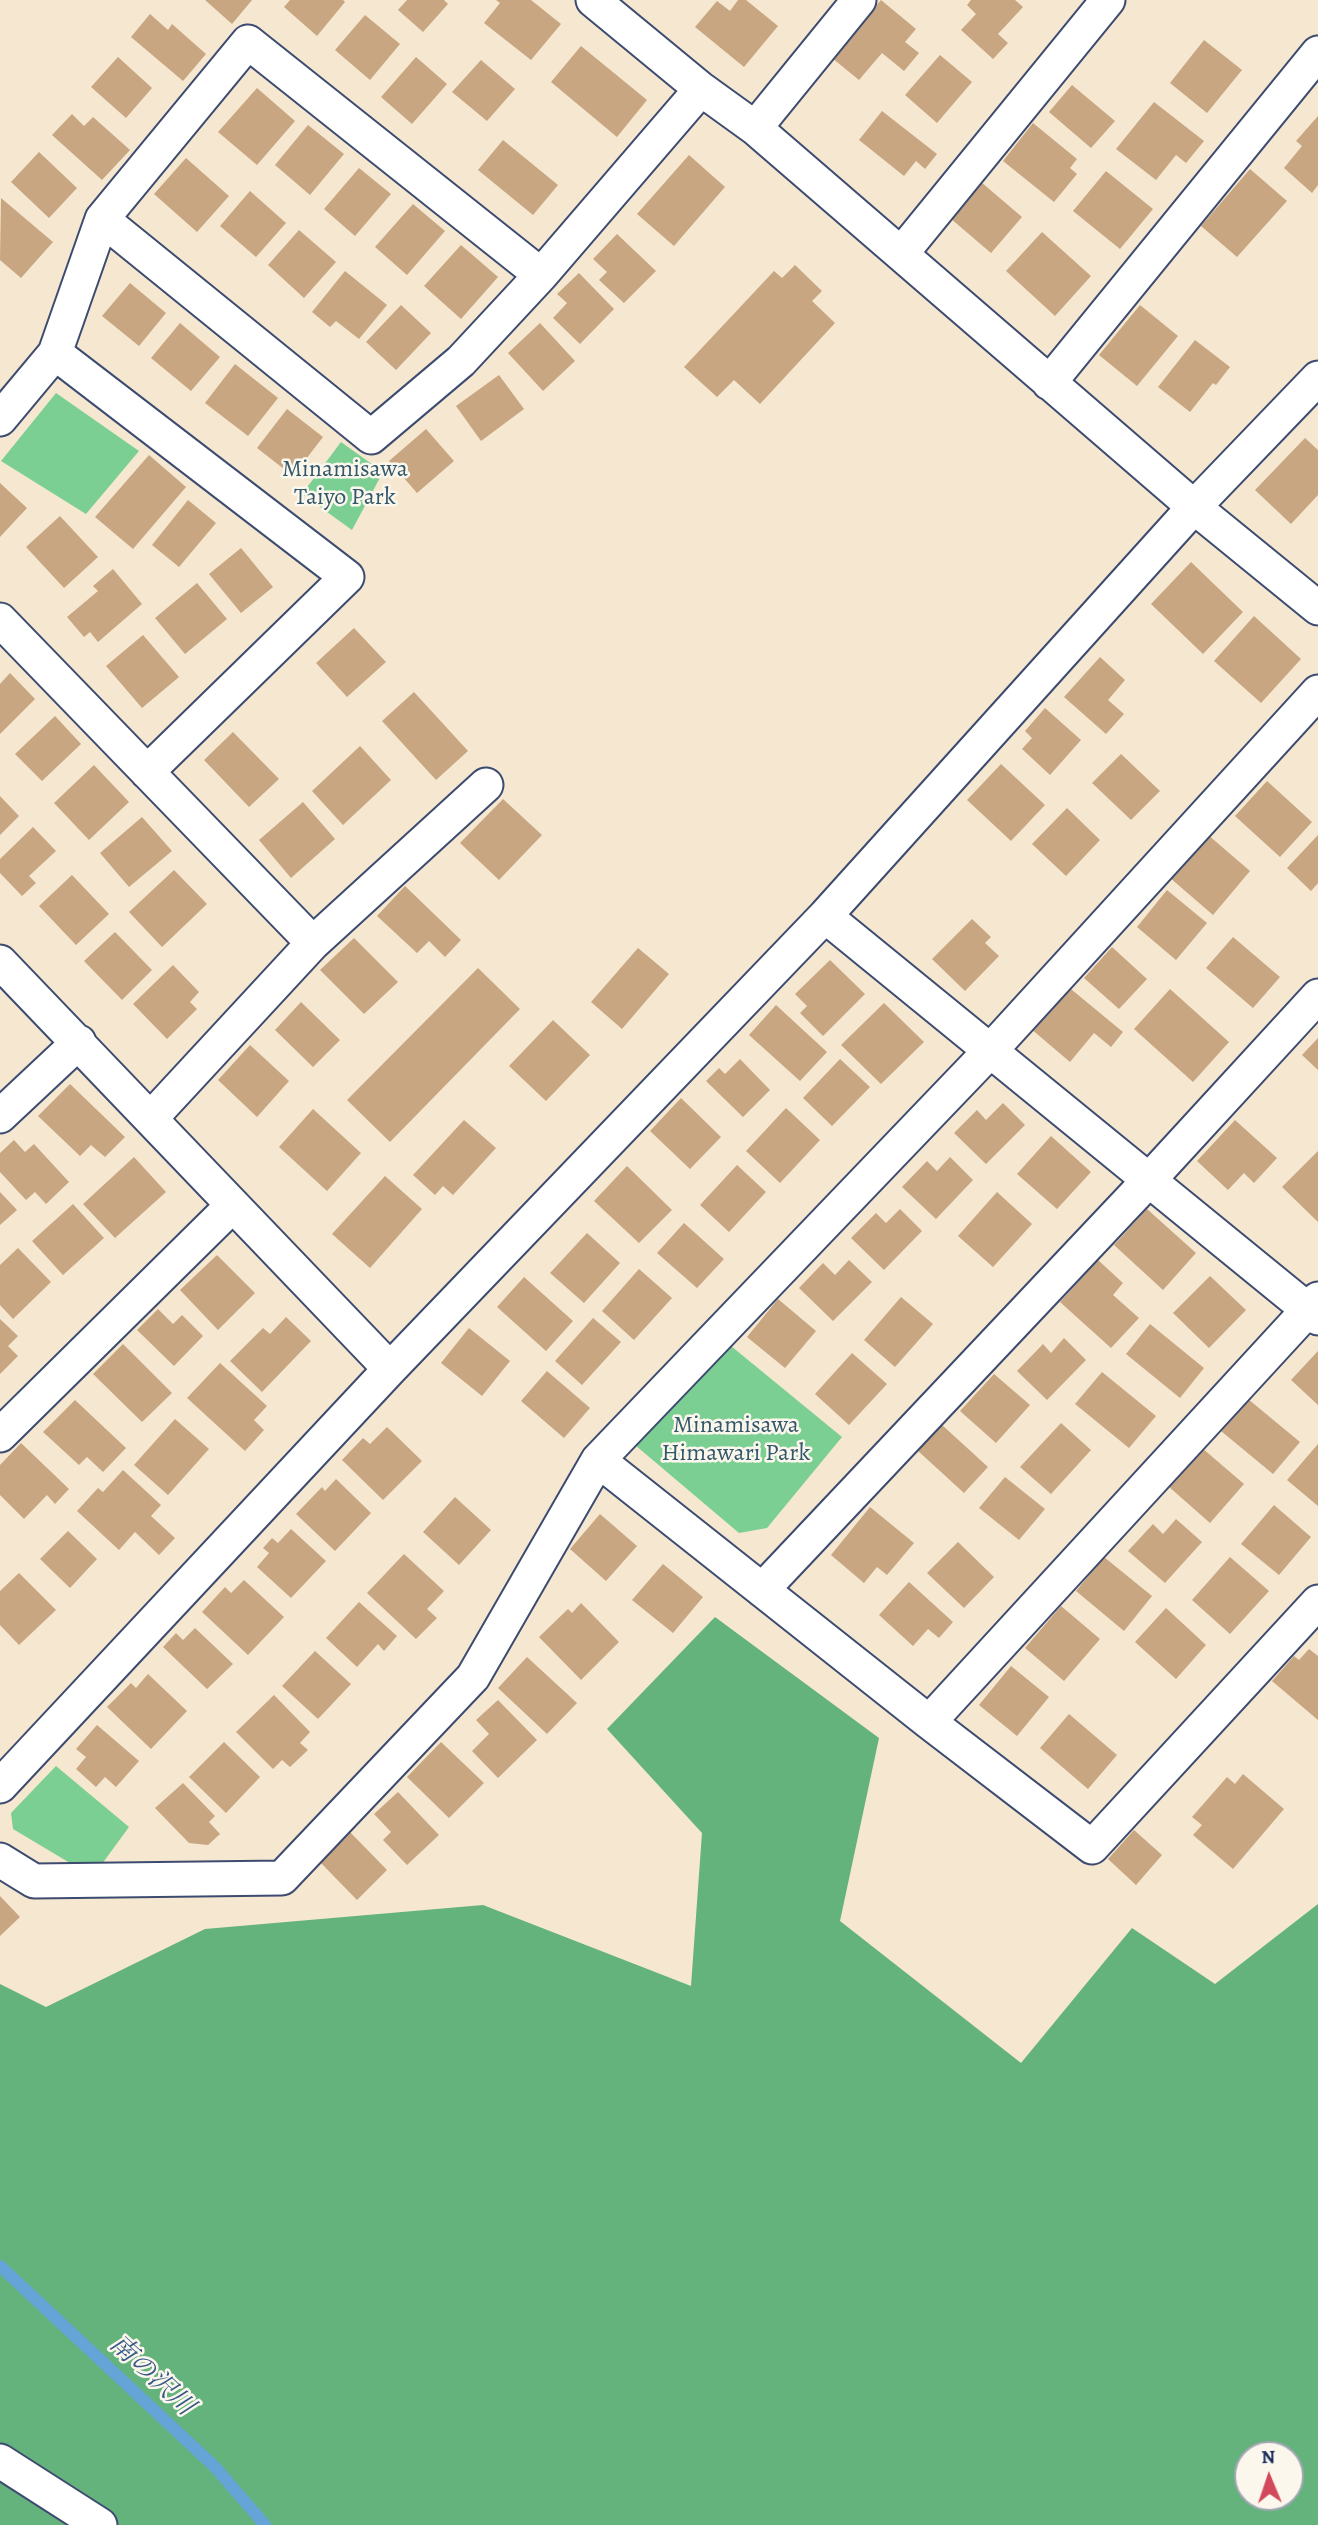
<!DOCTYPE html>
<html>
<head>
<meta charset="utf-8">
<style>
	body { margin:0 }
	#map { position:relative; width:1318px; height:2525px; overflow:hidden; background:#f5e7d0; font-family:Alegreya,serif }
	canvas { display:block }
	.north { position:absolute; left:1234px; top:2441px; width:70px; height:70px; box-sizing:border-box; background:#fbf7ec; border:2px solid #a1a7b3; border-radius:50%; rotate:358deg; font-size:19px; font-weight:700; line-height:28px; text-align:center; color:#1b2f5e }
	.north::after { content:''; display:block; margin:auto; width:24px; height:32px; background:#d1495b; clip-path:polygon(50% 0,100% 100%,50% 72%,0 100%) }
</style>
</head>
<body>
<div id="map">
<canvas width="1318" height="2525"></canvas>
<div class="north">N</div>
</div>
<script>
const ctx = document.querySelector('canvas').getContext('2d');
ctx.lineJoin = 'round';
function fillPath(path, color) {
  ctx.fillStyle = color;
  ctx.fill(path, 'evenodd');
}
function stroke(path, color, width, dash) {
  ctx.strokeStyle = color;
  ctx.lineWidth = width;
  ctx.lineCap = dash ? 'butt' : 'round';
  ctx.setLineDash(dash || []);
  ctx.stroke(path);
}
function label(font, color, halo, rows, align = 'center') {
  ctx.font = font + ' Alegreya,"Noto Serif JP",serif';
  ctx.lineWidth = 5;
  ctx.setLineDash([]);
  ctx.textBaseline = 'middle';
  ctx.strokeStyle = halo;
  ctx.fillStyle = color;
  for (const [text, x, y, turn = 0] of rows) {
    ctx.save();
    ctx.translate(x, y);
    ctx.rotate((+turn || 0) * Math.PI / 180);
    ctx.textAlign = isNaN(turn) ? turn : align;
    if (halo) ctx.strokeText(text, 0, 0);
    ctx.fillText(text, 0, 0);
    ctx.restore();
  }
}
const green = new Path2D(`
	M56,393l83,58 -53,63 -85,-53z
	M341,442l42,30 -31,58 -50,-36z
	M731,1346l111,91 -75,91 -28,5 -104,-88 1,-9z
	M56,1766l73,61 -30,41 -24,-2 -62,-37 -2,-16z`);
const forest = new Path2D(`
	M715,1617l164,121 -39,183 181,142 111,-135 83,56 103,-80v621h-1318v-541l46,23 159,-78 278,-24 208,81 11,-153 -95,-104zM1248,2455h42v42h-42z`);
const stream = new Path2D(`
	M0,2266l215,201 50,58`);
const building = new Path2D(`
	M205,0h47l-20,24z
	M290,0h53l2,2 -28,34 -33,-29z
	M407,0h37l4,4 -25,28 -25,-22z
	M496,0h35l30,24 -30,36 -47,-37 16,-20z
	M738,0h8l32,26 -34,41 -49,-40 22,-26 13,10z
	M881,0l35,29 -11,13 14,11 -15,18 -22,-18 -23,27 -27,-22z
	M971,0h44l8,7 -25,27 10,9 -15,16 -32,-29 15,-16 -9,-9z
	M150,14l18,16 4,-6 34,30 -23,27 -52,-44z
	M365,15l35,29 -30,36 -35,-30z
	M1204,40l38,30 -35,43 -37,-30z
	M581,46l66,54 -30,37 -66,-55z
	M940,55l32,27 -35,41 -32,-28z
	M118,57l34,31 -26,30 -35,-31z
	M416,57l31,27 -35,40 -31,-27z
	M481,60l34,29 -28,32 -35,-29z
	M1072,85l43,36 -24,27 -42,-36z
	M257,88l38,33 -38,44 -39,-33z
	M1154,102l50,39 -18,22 -10,-8 -20,25 -40,-31z
	M882,111l55,43 -12,15 -9,-8 -12,15 -45,-36z
	M72,114l12,12 9,-9 37,33 -28,30 -50,-45z
	M1318,116v69l-6,8 -28,-25 18,-22 -6,-5z
	M1033,123l44,36 -7,9 7,6 -23,28 -51,-41z
	M308,125l36,29 -34,41 -35,-30z
	M503,140l55,45 -25,30 -55,-45z
	M39,152l38,36 -28,30 -38,-36z
	M689,155l36,32 -51,59 -37,-32z
	M186,158l43,38 -32,36 -43,-38z
	M359,168l32,26 -36,42 -31,-27z
	M1250,169l37,32 -50,56 -36,-31z
	M1106,171l47,38 -33,40 -47,-38z
	M981,182l41,35 -31,36 -41,-35z
	M250,191l36,32 -30,34 -36,-31z
	M1,198l52,44 -32,36 -21,-18z
	M413,204l32,27 -38,44 -32,-28z
	M299,230l37,32 -32,36 -36,-33z
	M1042,232l49,44 -36,40 -49,-45z
	M617,234l39,37 -32,32 -25,-23 8,-8 -14,-13z
	M461,245l37,32 -37,42 -37,-33z
	M795,265l27,26 -10,10 23,22 -75,81 -26,-24 -17,17 -33,-30 90,-96 8,7z
	M345,271l42,34 -28,34 -23,-18 -6,6 -18,-15z
	M579,273l35,36 -34,35 -27,-26 14,-15 -10,-9z
	M130,283l36,30 -27,33 -37,-30z
	M401,305l30,28 -35,37 -30,-28z
	M1140,305l38,31 -41,50 -38,-31z
	M180,323l40,34 -29,34 -40,-33z
	M540,323l35,38 -32,30 -35,-38z
	M1195,340l35,27 -14,18 -3,-2 -23,29 -32,-25z
	M235,364l43,34 -30,38 -43,-33z
	M499,375l25,34 -43,32 -25,-35z
	M287,409l36,28 -30,39 -36,-28z
	M426,429l28,32 -37,32 -28,-32z
	M1305,438l13,12v45l-27,29 -36,-34z
	M149,455l37,32 -53,62 -38,-32z
	M0,483l27,25 -27,29z
	M188,500l28,23 -37,44 -27,-22z
	M60,516l38,41 -34,31 -38,-41z
	M241,548l32,39 -32,26 -32,-39z
	M1191,562l52,50 -40,42 -52,-50z
	M113,569l29,35 -44,38 -8,-10 -6,5 -17,-20 31,-26 -5,-5z
	M197,583l30,36 -42,35 -30,-36z
	M1254,616l47,43 -40,44 -47,-42z
	M354,628l32,34 -39,35 -31,-34z
	M143,635l36,42 -37,31 -36,-42z
	M1100,657l25,23 -17,20 16,14 -18,20 -42,-37z
	M10,673l25,26 -35,35v-50z
	M414,692l54,59 -32,29 -54,-59z
	M1045,708l36,32 -31,35 -28,-26 10,-11 -7,-7z
	M55,716l26,28 -39,37 -27,-27z
	M233,732l46,47 -30,28 -45,-47z
	M360,746l31,34 -48,45 -31,-34z
	M1121,754l39,37 -29,29 -39,-37z
	M1001,764l44,41 -34,36 -44,-41z
	M94,765l35,37 -40,38 -35,-37z
	M1267,781l45,41 -32,35 -45,-41z
	M0,796l19,20 -19,19z
	M503,799l39,36 -43,45 -39,-37z
	M303,802l32,37 -44,39 -32,-38z
	M1067,808l33,32 -34,36 -34,-32z
	M142,817l30,34 -43,36 -29,-34z
	M33,827l23,24 -27,25 7,7 -14,13 -22,-23v-14z
	M1207,834l43,37 -37,44 -44,-38z
	M1318,835v48l-7,8 -24,-23z
	M174,870l33,34 -45,43 -33,-35z
	M72,875l37,39 -33,31 -37,-39z
	M405,886l56,54 -16,17 -16,-16 -12,12 -40,-37z
	M1167,890l40,33 -31,37 -39,-33z
	M972,919l19,18 -6,6 14,13 -34,35 -33,-32z
	M115,932l37,38 -30,30 -38,-39z
	M1233,937l47,40 -27,31 -47,-40z
	M354,938l44,44 -34,32 -44,-44z
	M1112,947l35,32 -28,30 -35,-31z
	M638,948l31,26 -47,55 -31,-27z
	M830,960l35,34 -42,42 -23,-23 7,-7 -12,-12z
	M173,965l26,27 -9,10 7,7 -30,30 -34,-35z
	M478,968l42,41 -130,133 -43,-42z
	M1066,985l57,47 -12,15 -17,-14 -24,29 -40,-34z
	M1170,989l59,53 -36,40 -59,-53z
	M301,1002l39,38 -27,27 -38,-37z
	M884,1003l40,39 -43,42 -40,-39z
	M776,1005l51,47 -27,29 -51,-46z
	M553,1020l37,35 -44,46 -37,-35z
	M1318,1038v32l-16,-15z
	M250,1045l39,36 -32,36 -39,-37z
	M740,1059l30,31 -27,27 -37,-36 13,-13 6,6z
	M840,1059l30,28 -38,39 -29,-28z
	M70,1084l55,53 -20,20 -14,-12 -11,11 -42,-40z
	M681,1098l40,39 -31,32 -40,-38z
	M1003,1103l22,22 -39,39 -32,-31 23,-23 9,10z
	M786,1108l34,32 -40,43 -34,-32z
	M313,1109l48,44 -34,38 -48,-44z
	M464,1120l32,28 -43,47 -10,-9 -8,9 -22,-20z
	M1235,1120l42,38 -23,25 -10,-10 -16,17 -31,-29z
	M1051,1136l40,36 -34,37 -40,-35z
	M14,1140l11,12 9,-8 35,38 -23,22 -11,-12 -9,8 -26,-28v-19z
	M1318,1151v71l-36,-35z
	M134,1157l32,35 -51,46 -32,-34z
	M950,1157l23,23 -37,39 -34,-32 25,-26 10,10z
	M737,1165l29,27 -37,40 -29,-27z
	M627,1166l45,44 -33,33 -45,-42z
	M385,1176l37,33 -52,59 -38,-34z
	M0,1192l17,18 -17,15z
	M997,1192l35,32 -39,43 -35,-31z
	M73,1204l31,34 -41,37 -31,-34z
	M900,1209l22,22 -38,39 -33,-32 25,-25 10,10z
	M1147,1209l49,44 -33,37 -49,-45z
	M684,1223l40,36 -27,29 -40,-35z
	M587,1233l33,30 -36,40 -34,-30z
	M18,1248l33,34 -38,37 -13,-14v-40z
	M217,1255l38,38 -37,37 -38,-40z
	M849,1260l23,22 -39,39 -34,-33 24,-25 12,12z
	M1098,1260l25,23 -10,12 26,23 -28,30 -51,-46z
	M639,1269l33,29 -38,42 -32,-29z
	M1210,1276l36,34 -37,38 -36,-35z
	M524,1277l49,44 -27,30 -49,-44z
	M901,1297l32,27 -38,43 -31,-27z
	M778,1299l38,32 -31,37 -38,-31z
	M158,1309l15,15 9,-9 21,21 -29,30 -37,-36z
	M286,1317l25,24 -49,51 -32,-31 33,-33 7,6z
	M593,1318l28,24 -39,43 -27,-24z
	M0,1319l18,17 -10,10 10,10 -18,18z
	M1150,1324l54,44 -24,30 -54,-44z
	M469,1328l41,33 -28,35 -41,-33z
	M1064,1338l22,22 -39,40 -30,-29 26,-27 8,9z
	M123,1344l49,49 -30,29 -49,-48z
	M1318,1351v54l-27,-25z
	M852,1353l35,31 -38,41 -34,-31z
	M220,1363l47,43 -13,14 10,10 -19,21 -58,-53z
	M547,1371l43,37 -26,30 -43,-37z
	M1102,1372l54,44 -27,32 -54,-44z
	M994,1374l36,31 -34,38 -36,-32z
	M1248,1399l52,43 -27,32 -52,-43z
	M75,1400l51,48 -23,24 -16,-15 -8,8 -36,-33z
	M175,1419l34,30 -41,46 -34,-30z
	M1061,1423l30,27 -40,44 -31,-27z
	M941,1424l47,43 -24,26 -47,-43z
	M387,1427l35,34 -39,39 -41,-40 21,-22 7,6z
	M21,1443l48,46 -14,15 -8,-9 -23,24 -24,-24v-30z
	M1318,1444v62l-31,-26z
	M1202,1448l42,36 -34,39 -42,-37z
	M123,1470l38,35 -10,11 24,22 -16,17 -24,-23 -16,18 -42,-39 21,-23 5,4z
	M1005,1477l40,32 -26,31 -40,-32z
	M336,1479l35,34 -36,38 -39,-37 26,-27 3,4z
	M455,1497l36,33 -32,35 -36,-33z
	M1274,1505l37,32 -32,38 -38,-31z
	M870,1507l44,36 -27,32 -10,-8 -13,16 -33,-28z
	M600,1514l37,32 -31,35 -36,-32z
	M1176,1519l26,23 -37,41 -37,-32 25,-27 10,10z
	M291,1529l35,32 -35,37 -34,-31 12,-14 -6,-5 9,-10 6,5z
	M68,1531l29,28 -27,29 -30,-29z
	M958,1542l36,35 -30,31 -37,-35z
	M404,1554l40,37 -17,18 10,9 -21,21 -49,-46z
	M1104,1557l48,39 -28,35 -48,-40z
	M1230,1557l39,34 -39,43 -38,-34z
	M663,1564l40,33 -30,36 -41,-33z
	M19,1573l37,37 -37,35 -19,-20v-34z
	M244,1580l40,37 -36,38 -46,-43 23,-25 6,6z
	M909,1582l44,40 -14,16 -11,-9 -15,17 -34,-31z
	M359,1602l38,34 -13,15 -6,-7 -21,23 -31,-29z
	M581,1603l38,39 -38,38 -42,-43 29,-28 4,4z
	M1061,1606l39,33 -36,42 -39,-33z
	M1166,1608l40,37 -30,34 -41,-37z
	M195,1628l38,36 -26,25 -44,-42 13,-14 7,7z
	M1309,1649l9,7v64l-46,-39 22,-25 5,4z
	M315,1651l36,33 -33,35 -36,-33z
	M527,1657l50,46 -30,31 -49,-46z
	M1011,1666l38,31 -32,39 -38,-31z
	M148,1674l39,37 -36,38 -44,-42 24,-24 5,5z
	M274,1695l36,37 -10,11 8,7 -18,17 -8,-7 -9,9 -37,-37z
	M498,1700l39,40 -39,38 -26,-27 17,-17 -13,-14z
	M1069,1714l48,41 -29,34 -48,-41z
	M97,1725l42,36 -23,26 -11,-10 -9,10 -20,-18 10,-12 -10,-8z
	M224,1742l36,35 -34,36 -37,-36z
	M441,1742l43,41 -35,35 -42,-41z
	M1243,1774l41,35 -51,60 -40,-34 9,-10 -10,-8 35,-40 8,7z
	M183,1783l32,33 -6,6 11,12 -12,11 -19,-2 -34,-35z
	M398,1792l41,43 -32,30 -24,-25 8,-8 -17,-18z
	M1134,1830l28,25 -26,30 -28,-26z
	M349,1831l38,39 -30,30 -38,-39z
	M0,1896l20,21 -20,19z`);
const minor = new Path2D(`
	M593,0l108,89 54,39 439,379 124,101
	M755,128l104,-128
	M102,219l269,218 90,-76 80,-86 160,-186
	M901,254l207,-254
	M55,353l292,224 -200,195
	M1049,383l269,-330
	M0,419l55,-66 47,-134 146,-177 293,233
	M0,620l313,323
	M825,916l493,402
	M0,962l390,407
	M0,1116l79,-74
	M151,1118l162,-175 173,-158
	M0,1435l233,-230
	M598,1460l331,262 163,125 226,-245
	M762,1590l387,-410 169,-184
	M929,1722l389,-423
	M0,1786l390,-417 435,-453 369,-409 124,-129
	M0,1860l34,21 248,-3 191,-201 125,-217 392,-409 328,-359
	M0,2461l100,64`);
const parkNames = [
	["Minamisawa",345,470],
	["Taiyo Park",345,498],
	["Minamisawa",736,1426],
	["Himawari Park",736,1454]
];
const waterNames = [
	["南の沢川",151,2376,43]
];
fillPath(green, '#7bcf92');
fillPath(forest, '#64b27c');
stroke(stream, '#65a4d7', 12);
fillPath(building, '#c8a681');
stroke(minor, '#3c4b6f', 37);
stroke(minor, '#fff', 33);
label('24px', '#33576b', '#fbf7ec', parkNames);
label('italic 26px', '#355888', '#fbf7ec', waterNames);
</script>
</body>
</html>
